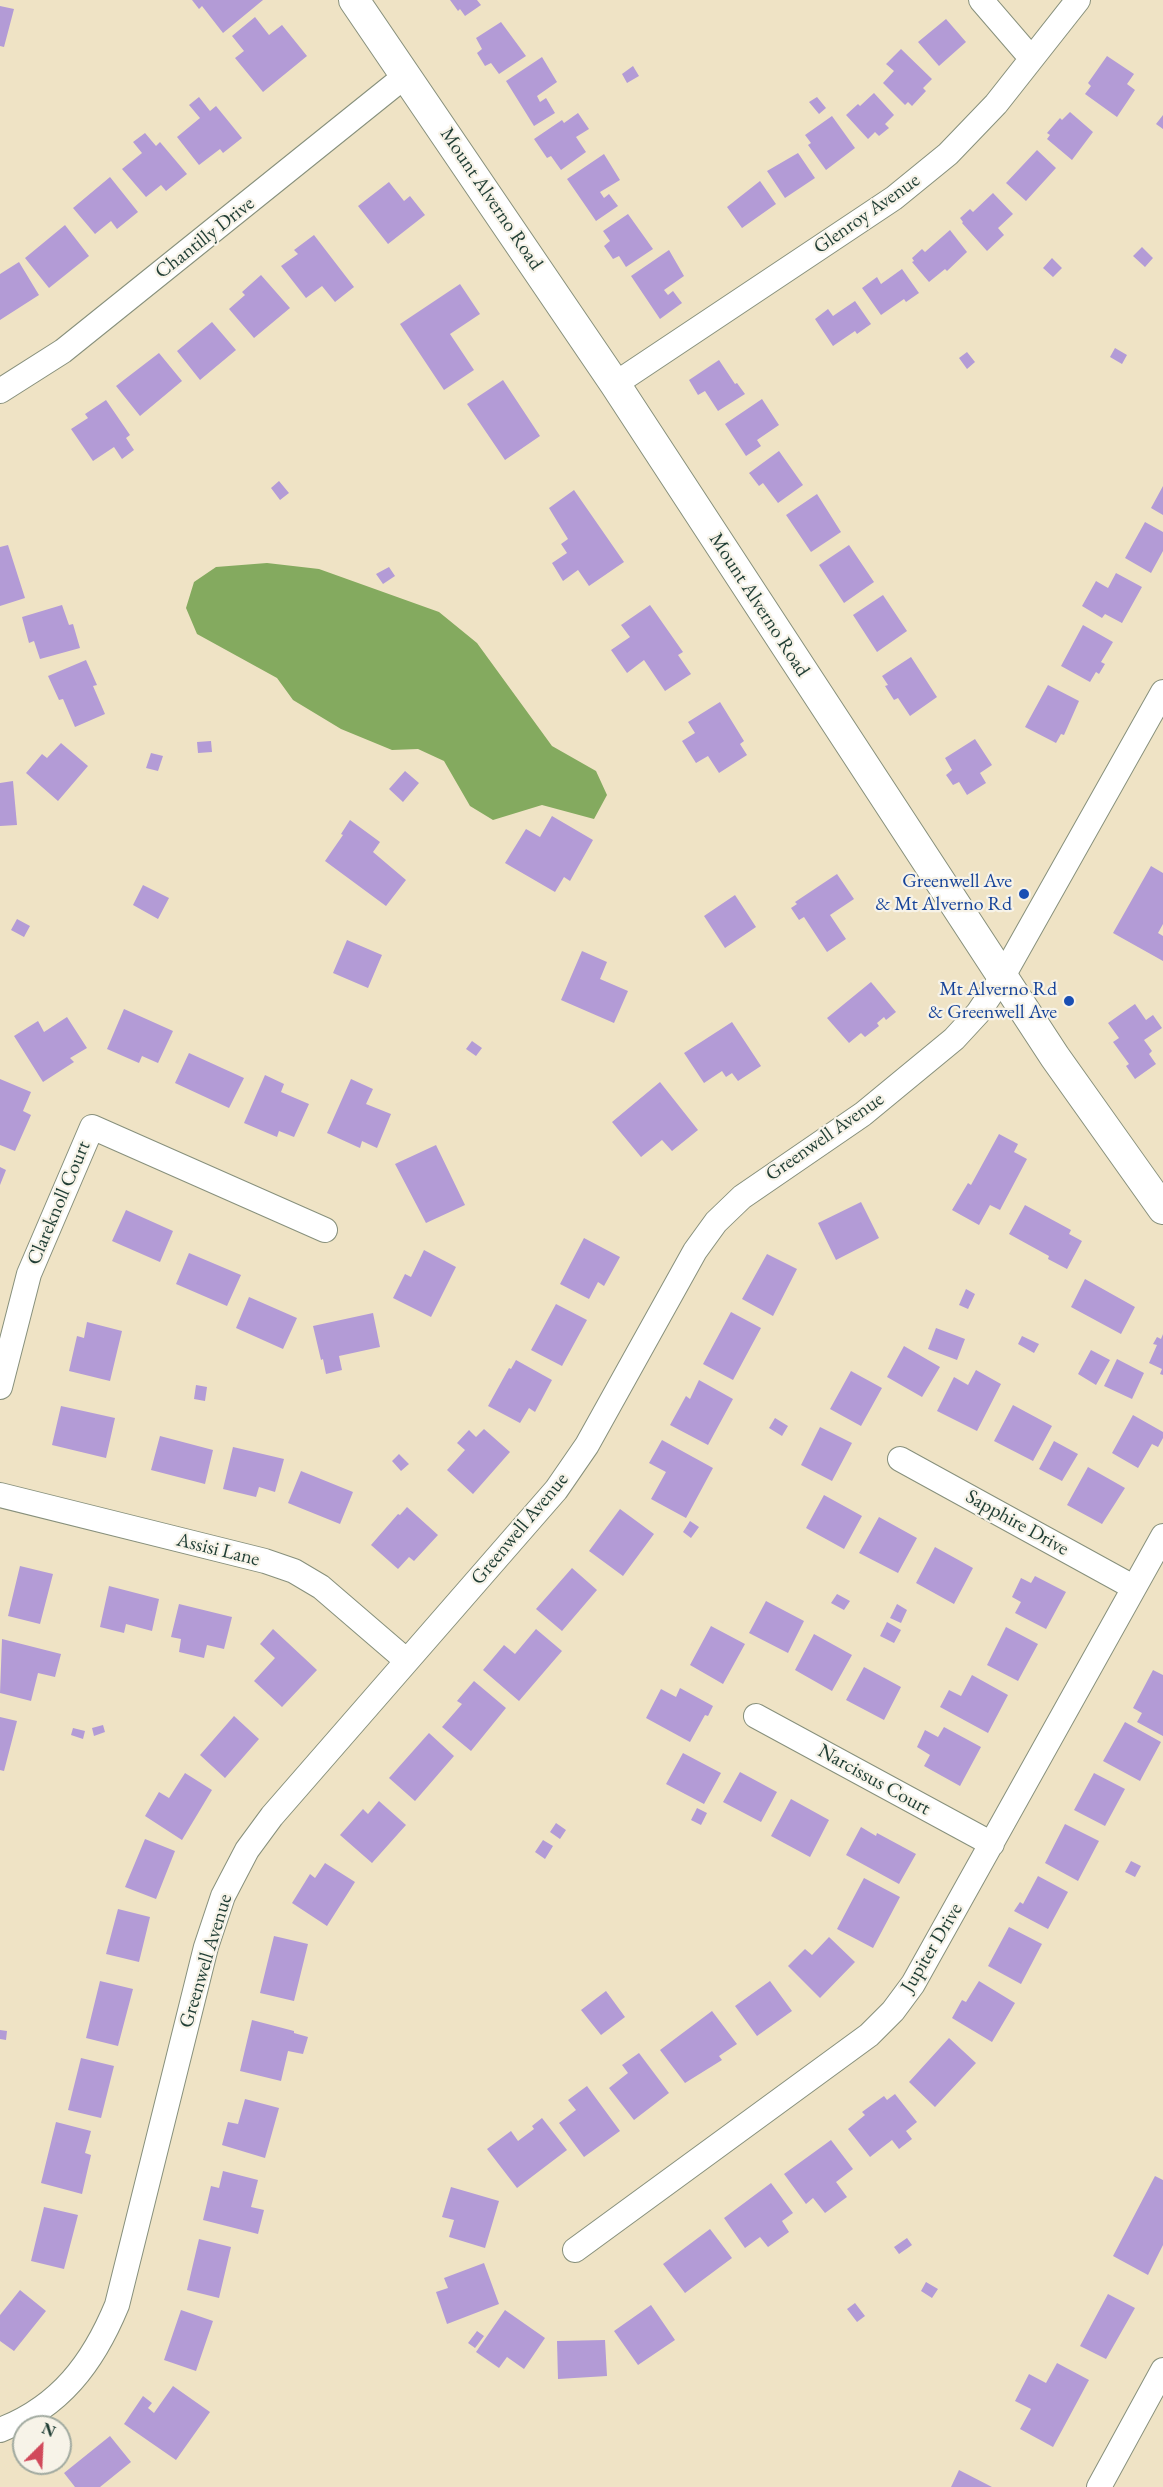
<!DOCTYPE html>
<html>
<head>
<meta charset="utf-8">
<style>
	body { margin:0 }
	#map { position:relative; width:1163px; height:2487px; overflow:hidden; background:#efe3c5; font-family:"EB Garamond",serif }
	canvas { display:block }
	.north { position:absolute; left:12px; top:2415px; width:60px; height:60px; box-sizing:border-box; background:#f7f3e8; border:2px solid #a1aaa0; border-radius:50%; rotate:24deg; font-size:16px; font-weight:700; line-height:24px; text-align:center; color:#1f3d34 }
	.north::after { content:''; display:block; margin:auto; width:21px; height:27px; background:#d1495b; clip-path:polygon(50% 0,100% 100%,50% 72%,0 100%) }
</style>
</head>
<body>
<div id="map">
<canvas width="1163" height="2487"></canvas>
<div class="north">N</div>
</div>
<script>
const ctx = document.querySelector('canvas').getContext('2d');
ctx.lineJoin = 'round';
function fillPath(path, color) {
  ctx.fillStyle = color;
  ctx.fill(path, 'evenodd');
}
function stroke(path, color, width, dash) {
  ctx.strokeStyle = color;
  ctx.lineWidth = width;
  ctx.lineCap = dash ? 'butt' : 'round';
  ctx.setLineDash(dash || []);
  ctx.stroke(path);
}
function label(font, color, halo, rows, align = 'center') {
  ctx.font = font + ' "EB Garamond",serif';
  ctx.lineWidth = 4.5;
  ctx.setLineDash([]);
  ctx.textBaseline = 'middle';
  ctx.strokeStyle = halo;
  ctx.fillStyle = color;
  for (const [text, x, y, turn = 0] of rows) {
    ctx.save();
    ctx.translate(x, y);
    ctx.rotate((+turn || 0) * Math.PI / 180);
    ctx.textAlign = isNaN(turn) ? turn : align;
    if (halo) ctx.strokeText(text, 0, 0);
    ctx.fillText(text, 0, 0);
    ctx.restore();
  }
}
const forest = new Path2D(`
	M267,563l52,6 120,43 38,31 75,103 44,25 11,24 -13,24 -52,-14 -49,15 -23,-14 -26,-45 -26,-12 -26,1 -51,-21 -48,-29 -16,-22 -80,-44 -11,-26 8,-26 22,-15z`);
const building = new Path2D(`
	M192,0h71l-40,33 -21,-27 -3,3z
	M450,0h27l4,5 -16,11 -5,-7 -2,2z
	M0,6l14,3 -10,38 -4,-1z
	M255,17l14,18 13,-10 25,31 -44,36 -28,-34 9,-7 -12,-15z
	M946,19l20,23 -27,24 -21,-24z
	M501,22l25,34 -27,18 -8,-11 -6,3 -8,-13 5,-4 -6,-11z
	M901,49l31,30 -9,9 3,3 -14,15 -4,-4 -3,3 -22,-22 11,-12 -8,-7z
	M1107,56l27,18 -7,10 8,6 -18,27 -32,-23 6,-8 -3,-3z
	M542,57l15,25 -20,14 3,6 6,-4 9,15 -21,13 -28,-45z
	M633,66l6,10 -12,7 -5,-9z
	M874,93l20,22 -9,9 4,4 -10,8 -4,-4 -7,7 -22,-24 12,-11 2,2z
	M199,97l11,14 6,-5 26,32 -19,15 -3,-4 -21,16 -22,-28 23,-19 -11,-13z
	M817,97l9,11 -7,6 -10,-12z
	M1070,112l23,20 -21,28 -25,-21 3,-4 -3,-2 13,-15 2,2z
	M578,113l11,16 -13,8 10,15 -25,18 -10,-14 -4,2 -13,-19 28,-19 2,3z
	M1163,115v14l-7,-5z
	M832,116l23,32 -29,22 -18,-25 3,-2 -6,-8z
	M145,133l11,13 4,-4 27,32 -21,17 -5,-6 -15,12 -24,-28 20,-16 -9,-11z
	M1037,150l19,18 -30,33 -20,-18z
	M798,153l17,25 -30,20 -18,-27z
	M604,154l16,26 -20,12 4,6 5,-4 9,12 -22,15 -29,-42z
	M110,177l28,35 -21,17 -6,-8 -16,13 -22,-26z
	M760,181l16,23 -34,24 -15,-21z
	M389,182l15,19 6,-5 15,19 -37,29 -30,-38z
	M993,193l20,21 -15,14 6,7 -17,16 -25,-28 1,-1 -3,-4 10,-9 3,3z
	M628,214l25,35 -27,18 -7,-11 -6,3 -9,-13 6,-5 -7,-10z
	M65,225l24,31 -40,32 -24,-30z
	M950,230l17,22 -20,19 -2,-2 -16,13 -17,-20 2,-1 -2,-3 10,-9 3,3z
	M314,235l40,52 -19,15 -13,-16 -16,12 -25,-32 17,-12 -4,-4z
	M1142,247l11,11 -8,9 -12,-11z
	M669,250l15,26 -20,14 4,5 5,-4 9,12 -22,16 -29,-43z
	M1052,258l10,10 -9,9 -10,-9z
	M19,262l20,33 -39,25v-46z
	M902,269l17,24 -13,9 -2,-3 -23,16 -19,-27 15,-11 4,7z
	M261,275l29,33 -36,30 -25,-29 16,-14 -3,-3z
	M460,284l20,30 -30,20 24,36 -30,20 -44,-66z
	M855,301l16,23 -14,10 -2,-3 -22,15 -18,-27 13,-10 5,7z
	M212,322l24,28 -36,30 -23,-29z
	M1115,348l12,7 -5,9 -12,-7z
	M967,352l8,10 -8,7 -8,-11z
	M159,353l23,28 -42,35 -24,-30z
	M719,360l16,24 2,-1 8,11 -27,17 -13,-20 -7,4 -9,-15z
	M503,380l37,56 -35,24 -38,-56z
	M762,399l17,26 -22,15 4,6 -15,10 -21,-32z
	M106,400l24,35 -4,3 8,12 -12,9 -8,-12 -21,14 -22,-32 17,-11 -3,-4z
	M779,451l24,34 -25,18 -15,-20 -4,3 -10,-13z
	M279,481l10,12 -9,7 -9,-12z
	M1163,486v29l-12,-7z
	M574,490l50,72 -35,24 -11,-16 -15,11 -11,-18 15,-10 -6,-9 7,-5 -19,-31z
	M817,494l24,38 -30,20 -25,-37z
	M1145,522l18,10v19l-12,22 -26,-15z
	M8,545l17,53 -25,8v-59z
	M849,545l25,37 -30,21 -25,-38z
	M389,567l6,9 -12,8 -7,-10z
	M1116,573l26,14 -20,36 -17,-9 -3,4 -20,-12 14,-25 12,7z
	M883,595l24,36 -30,21 -24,-37z
	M62,605l7,20 4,-1 7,24 -40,11 -6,-18 -5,2 -7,-26z
	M650,605l33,47 -5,3 13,19 -26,17 -21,-31 -17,13 -16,-23 19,-13 -9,-12z
	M1083,625l30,17 -12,20 4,2 -6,10 -3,-2 -6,10 -29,-16z
	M911,657l26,40 -27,19 -12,-18 -4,2 -9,-14 3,-1 -6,-9z
	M86,660l11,25 -4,1 12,28 -30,13 -12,-28 -4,1 -11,-24z
	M1048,685l31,16 -15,34 -3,-1 -5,9 -31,-16z
	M720,702l24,39 -4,3 7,11 -28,18 -11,-17 -12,7 -14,-22 13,-8 -7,-11z
	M975,739l17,26 -12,8 6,10 -19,12 -8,-13 -6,3 -7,-10 6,-5 -7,-12z
	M211,741l1,11 -14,1 -1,-11z
	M61,743l27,23 -30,35 -32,-28 16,-19 5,4z
	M151,753l12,3 -5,15 -12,-3z
	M405,771l14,12 -16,19 -14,-13z
	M13,781l4,44 -17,1v-43z
	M552,816l41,24 -23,41 -6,-4 -9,15 -50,-29 21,-34 14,8z
	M350,820l30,22 -7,10 33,28 -20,26 -61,-45 18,-26 -2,-1z
	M1151,866l12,7v51l-5,9 5,3v25l-50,-28z
	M837,874l17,25 -24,16 16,24 -19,13 -23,-35 -5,3 -8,-12 6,-4 -2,-2z
	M143,885l26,13 -11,21 -25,-14z
	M735,895l21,32 -31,21 -21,-32z
	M17,919l13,7 -6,11 -13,-7z
	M347,940l35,15 -14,33 -35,-15z
	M582,951l25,11 -7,17 28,12 -14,32 -53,-23z
	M871,982l25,30 -10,8 -2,-3 -7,6 2,3 -14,11 -4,-4 -12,10 -22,-25z
	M1135,1004l11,16 7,-5 9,13 -18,12 8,11 -3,3 7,10 -21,15 -9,-13 3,-2 -16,-22 6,-4 -11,-15z
	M124,1009l49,22 -15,32 -16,-7 -3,7 -32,-14z
	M67,1017l20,31 -17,10 4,4 -31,20 -29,-46 24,-15 6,11z
	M732,1022l29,44 -23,15 -6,-8 -6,4 -4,-6 -18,12 -20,-30z
	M472,1041l10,7 -6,8 -10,-7z
	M189,1053l55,25 -15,30 -54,-25z
	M265,1075l19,9 -3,8 28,12 -15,33 -15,-6 -2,6 -33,-14z
	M0,1079l31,13 -8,19 8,4 -16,36 -15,-6z
	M351,1079l22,10 -7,15 25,10 -14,34 -15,-7 -2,7 -33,-15z
	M660,1082l38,48 -26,21 -10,-11 -21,17 -29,-35z
	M999,1134l19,10 -4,8 13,7 -27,51 -10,-5 -11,20 -27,-15 16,-27 3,2z
	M436,1145l29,60 -39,18 -31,-59z
	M0,1167l6,3 -6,15z
	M861,1202l18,36 -43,22 -18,-37z
	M1025,1205l46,25 -2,4 13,7 -15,28 -19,-10 1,-3 -40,-22z
	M126,1210l47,21 -13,31 -48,-21z
	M584,1238l36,19 -16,29 -6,-4 -9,17 -29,-15z
	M424,1250l32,17 -25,50 -38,-19 12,-24 6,3z
	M189,1253l52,22 -14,31 -51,-22z
	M767,1254l30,15 -24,47 -31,-17z
	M1085,1279l50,28 -14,27 -50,-27z
	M966,1289l9,5 -7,15 -9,-4z
	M249,1297l48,21 -14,31 -47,-21z
	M556,1304l31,16 -25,46 -31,-16z
	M731,1312l30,16 -28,52 -30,-16z
	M373,1313l7,34 -41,9 3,14 -16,4 -3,-15 -2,1 -8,-34z
	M87,1322l35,9 -12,50 -41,-10 8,-35 7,2z
	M936,1328l29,11 -8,21 -29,-11z
	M1163,1334v41l-3,-1 2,-5 -13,-6 8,-18 -4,-1 4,-7 4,2z
	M1022,1336l17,8 -5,9 -16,-9z
	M904,1346l36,21 -18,30 -35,-20z
	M1091,1350l19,10 -14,25 -18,-11z
	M1117,1359l27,14 -12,26 -28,-13z
	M516,1360l36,20 -17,32 -6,-4 -9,15 -32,-17 21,-38 2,1z
	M976,1370l25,14 -24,47 -40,-20 17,-34 14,8z
	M851,1371l31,17 -21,38 -31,-17z
	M699,1380l34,19 -25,46 -38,-20 16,-29 4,3z
	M196,1385l11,2 -2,14 -11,-2z
	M1013,1405l39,21 -19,35 -39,-20z
	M61,1406l54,12 -9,40 -54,-13z
	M1133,1415l30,17v6l-5,9 -6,-3 -14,24 -26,-15z
	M775,1418l13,8 -6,10 -13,-8z
	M820,1427l32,16 -20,38 -31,-16z
	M484,1429l26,23 -37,42 -26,-24 18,-20 -8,-7 12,-13 7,7z
	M160,1436l53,14 -8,34 -54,-14z
	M662,1440l51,28 -27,50 -35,-19 15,-27 -17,-9z
	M1054,1441l24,13 -16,27 -23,-12z
	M233,1447l51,12 -9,33 -16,-5 -3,10 -33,-8z
	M399,1454l10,10 -8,7 -9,-10z
	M1088,1467l37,21 -23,36 -35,-19z
	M301,1471l52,21 -13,32 -52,-21z
	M824,1495l38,21 -18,33 -38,-21z
	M407,1507l31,28 -24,26 -5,-4 -11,12 -27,-24 27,-31 2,1z
	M620,1509l34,25 -31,42 -34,-25z
	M879,1517l38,21 -19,35 -39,-20z
	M690,1521l9,6 -8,11 -8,-6z
	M935,1547l38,21 -19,36 -38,-21z
	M20,1566l33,8 -13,50 -32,-8z
	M572,1568l25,22 -35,41 -26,-22z
	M1035,1576l31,16 -20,37 -31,-16 6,-11 -9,-5 9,-19 10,5z
	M109,1586l50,13 -7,32 -26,-7 -2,9 -24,-6z
	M837,1594l13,7 -6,9 -13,-7z
	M766,1601l38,20 -16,32 -39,-20z
	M179,1604l53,13 -8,32 -17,-4 -3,13 -25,-6 2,-13 -10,-2z
	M897,1604l10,6 -6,13 -11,-5z
	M887,1622l14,8 -7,13 -14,-7z
	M711,1626l34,18 -22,40 -33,-19z
	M1006,1627l32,17 -20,37 -31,-16z
	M273,1629l44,41 -35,37 -28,-26 21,-23 -15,-14z
	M536,1629l26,22 -43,50 -36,-31 21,-25 11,9z
	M814,1634l38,21 -20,36 -37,-21z
	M2,1639l59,15 -6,23 -17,-4 -7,28 -31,-8z
	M864,1667l37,20 -17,33 -38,-20z
	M1153,1670l10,5v61l-26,-14 5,-9 -9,-5z
	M972,1675l36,20 -20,38 -48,-26 9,-17 12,6z
	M474,1681l32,27 -35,43 -29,-24 20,-23 -5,-3z
	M680,1688l33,18 -5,10 -3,-1 -15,27 -44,-24 15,-29 15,8z
	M234,1716l25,23 -34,39 -25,-23z
	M0,1717l17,4 -13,50 -4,-1z
	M1125,1722l36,20 -21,39 -37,-20z
	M103,1725l2,7 -11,4 -2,-8z
	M944,1727l37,20 -21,39 -36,-20 6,-11 -13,-8 8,-17 13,7z
	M73,1728l12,3 -2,8 -12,-4z
	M429,1733l25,23 -39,45 -26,-23z
	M683,1753l38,20 -17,31 -38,-20z
	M740,1772l37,20 -16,30 -38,-20z
	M185,1773l27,17 -30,50 -37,-24 14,-24 10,6z
	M1094,1773l31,16 -20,37 -31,-16z
	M791,1799l38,21 -19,37 -39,-21z
	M379,1801l27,24 -34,38 -32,-28 23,-26 5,5z
	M697,1808l10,5 -6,12 -10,-5z
	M556,1823l10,7 -6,9 -10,-7z
	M1065,1824l34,17 -21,40 -33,-18z
	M861,1827l15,9 1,-3 39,21 -17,30 -53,-29z
	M145,1839l30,12 -19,48 -31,-12z
	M543,1840l10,6 -8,13 -10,-7z
	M1131,1861l10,5 -6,11 -10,-5z
	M325,1863l30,19 -28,44 -35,-23 18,-29 5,4z
	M1038,1876l30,16 -20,37 -34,-18 6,-9 3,2z
	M864,1878l36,19 -27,51 -36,-19z
	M118,1909l32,8 -11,45 -33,-8z
	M1009,1927l33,17 -21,40 -33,-18z
	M274,1936l34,8 -14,57 -34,-8z
	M829,1937l26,25 -35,36 -32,-32 17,-17 7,6z
	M100,1981l33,8 -15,57 -32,-8z
	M770,1981l22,30 -35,25 -22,-30z
	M979,1981l36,22 -23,39 -40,-24 10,-18 4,2z
	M606,1991l19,26 -24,18 -20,-25z
	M712,2011l25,33 -18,12 3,4 -37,23 -25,-33z
	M252,2020l42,11v2l14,4 -5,17 -15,-3 -7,30 -41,-10z
	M0,2030l7,1 -1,9 -6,-1z
	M949,2038l27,25 -41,44 -26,-25z
	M639,2053l30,40 -35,27 -25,-32 19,-15 -6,-8z
	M81,2058l33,8 -13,52 -33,-8z
	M587,2086l33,45 -36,26 -25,-34 17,-13 -8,-10z
	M895,2094l22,28 -11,9 6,8 -13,10 -7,-9 -22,17 -22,-28 17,-14 -3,-3 22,-16 3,4z
	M245,2099l34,9 -14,50 -43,-13 6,-23 10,2z
	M542,2118l25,32 -50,38 -30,-39 24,-18 7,10 16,-12 -2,-3z
	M56,2122l35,9 -6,22 6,2 -9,39 -41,-11z
	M831,2140l22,29 -17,13 11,15 -22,16 -12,-15 -7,6 -22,-30z
	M223,2171l35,9 -7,27 13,3 -6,24 -55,-14 8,-34 8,2z
	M1155,2176l8,4v65l-15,30 -35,-19z
	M771,2183l22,30 -11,8 7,11 -21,15 -8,-10 -15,11 -21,-30z
	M451,2187l48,14 -14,47 -36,-11 5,-17 -12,-3z
	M44,2207l34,8 -14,54 -33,-8z
	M710,2229l22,29 -47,35 -22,-29z
	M907,2238l5,7 -13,9 -5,-7z
	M199,2239l32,8 -12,51 -32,-8z
	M484,2263l15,41 -52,20 -11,-32 12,-4 -4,-10z
	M926,2282l12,7 -6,9 -11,-7z
	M20,2290l26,21 -32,40 -14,-10v-26z
	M1108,2294l27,14 -29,51 -26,-13z
	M855,2303l10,13 -8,6 -10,-13z
	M651,2305l24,35 -37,25 -24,-34z
	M181,2310l32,11 -17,50 -32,-11z
	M505,2310l40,28 -21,31 -17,-12 -8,11 -23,-16z
	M477,2331l7,5 -9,12 -7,-5z
	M605,2340l2,36 -49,3 -1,-38z
	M1057,2363l32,17 -36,67 -33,-18 11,-20 -16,-8 14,-27 17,9z
	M173,2386l37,26 -34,48 -52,-36 19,-28 9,7 -4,5 6,5z
	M110,2436l21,26 -31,25h-25l-11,-14z
	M959,2470l33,17h-41z`);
const minor = new Path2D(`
	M981,0l50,58
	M615,384l279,-186 54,-44 48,-50 82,-104
	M0,391l63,-40 341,-274
	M0,1387l29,-113 63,-147 233,103
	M900,1459l233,128
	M0,1495l265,66 29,10 27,16 86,74
	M756,1716l236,128
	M575,2250l294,-215 24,-24 20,-27 250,-448
	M0,2430c60,-23 93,-67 117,-125l89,-358 17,-51 24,-46 25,-34 284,-326 31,-45 108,-194 21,-29 26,-25 121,-83 91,-75 24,-26 25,-37 160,-284
	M1099,2487l64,-117`);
const tertiary = new Path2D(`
	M354,0l261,384 440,673 108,152`);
const markers = [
	[1024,894,6,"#1a4fb4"],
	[1069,1001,6,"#1a4fb4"]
];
const streetNames = [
	["Mount Alverno Road",491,199,56],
	["Glenroy Avenue",867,214,-35],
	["Chantilly Drive",205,238,-38],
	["Mount Alverno Road",759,605,57],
	["Greenwell Avenue",825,1137,-35],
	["Clareknoll Court",59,1203,-67],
	["Sapphire Drive",1017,1523,29],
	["Greenwell Avenue",520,1529,-50],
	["Assisi Lane",218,1550,14],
	["Narcissus Court",874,1780,29],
	["Jupiter Drive",932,1948,-59],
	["Greenwell Avenue",206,1961,-73]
];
const transitNames = [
	["Greenwell Ave",1012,882],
	["& Mt Alverno Rd",1012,905],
	["Mt Alverno Rd",1057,990],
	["& Greenwell Ave",1057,1013]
];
fillPath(forest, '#84aa5f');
fillPath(building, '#b39bd6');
stroke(minor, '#87907c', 26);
stroke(tertiary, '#87907c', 32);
stroke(minor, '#fff', 24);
stroke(tertiary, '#fff', 30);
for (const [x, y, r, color] of markers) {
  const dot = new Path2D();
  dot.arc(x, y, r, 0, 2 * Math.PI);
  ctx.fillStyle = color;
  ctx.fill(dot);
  stroke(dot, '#f7f3e8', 2);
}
label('20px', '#1f3d34', '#f7f3e8', streetNames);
label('20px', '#164399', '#f7f3e8', transitNames, 'right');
</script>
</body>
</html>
